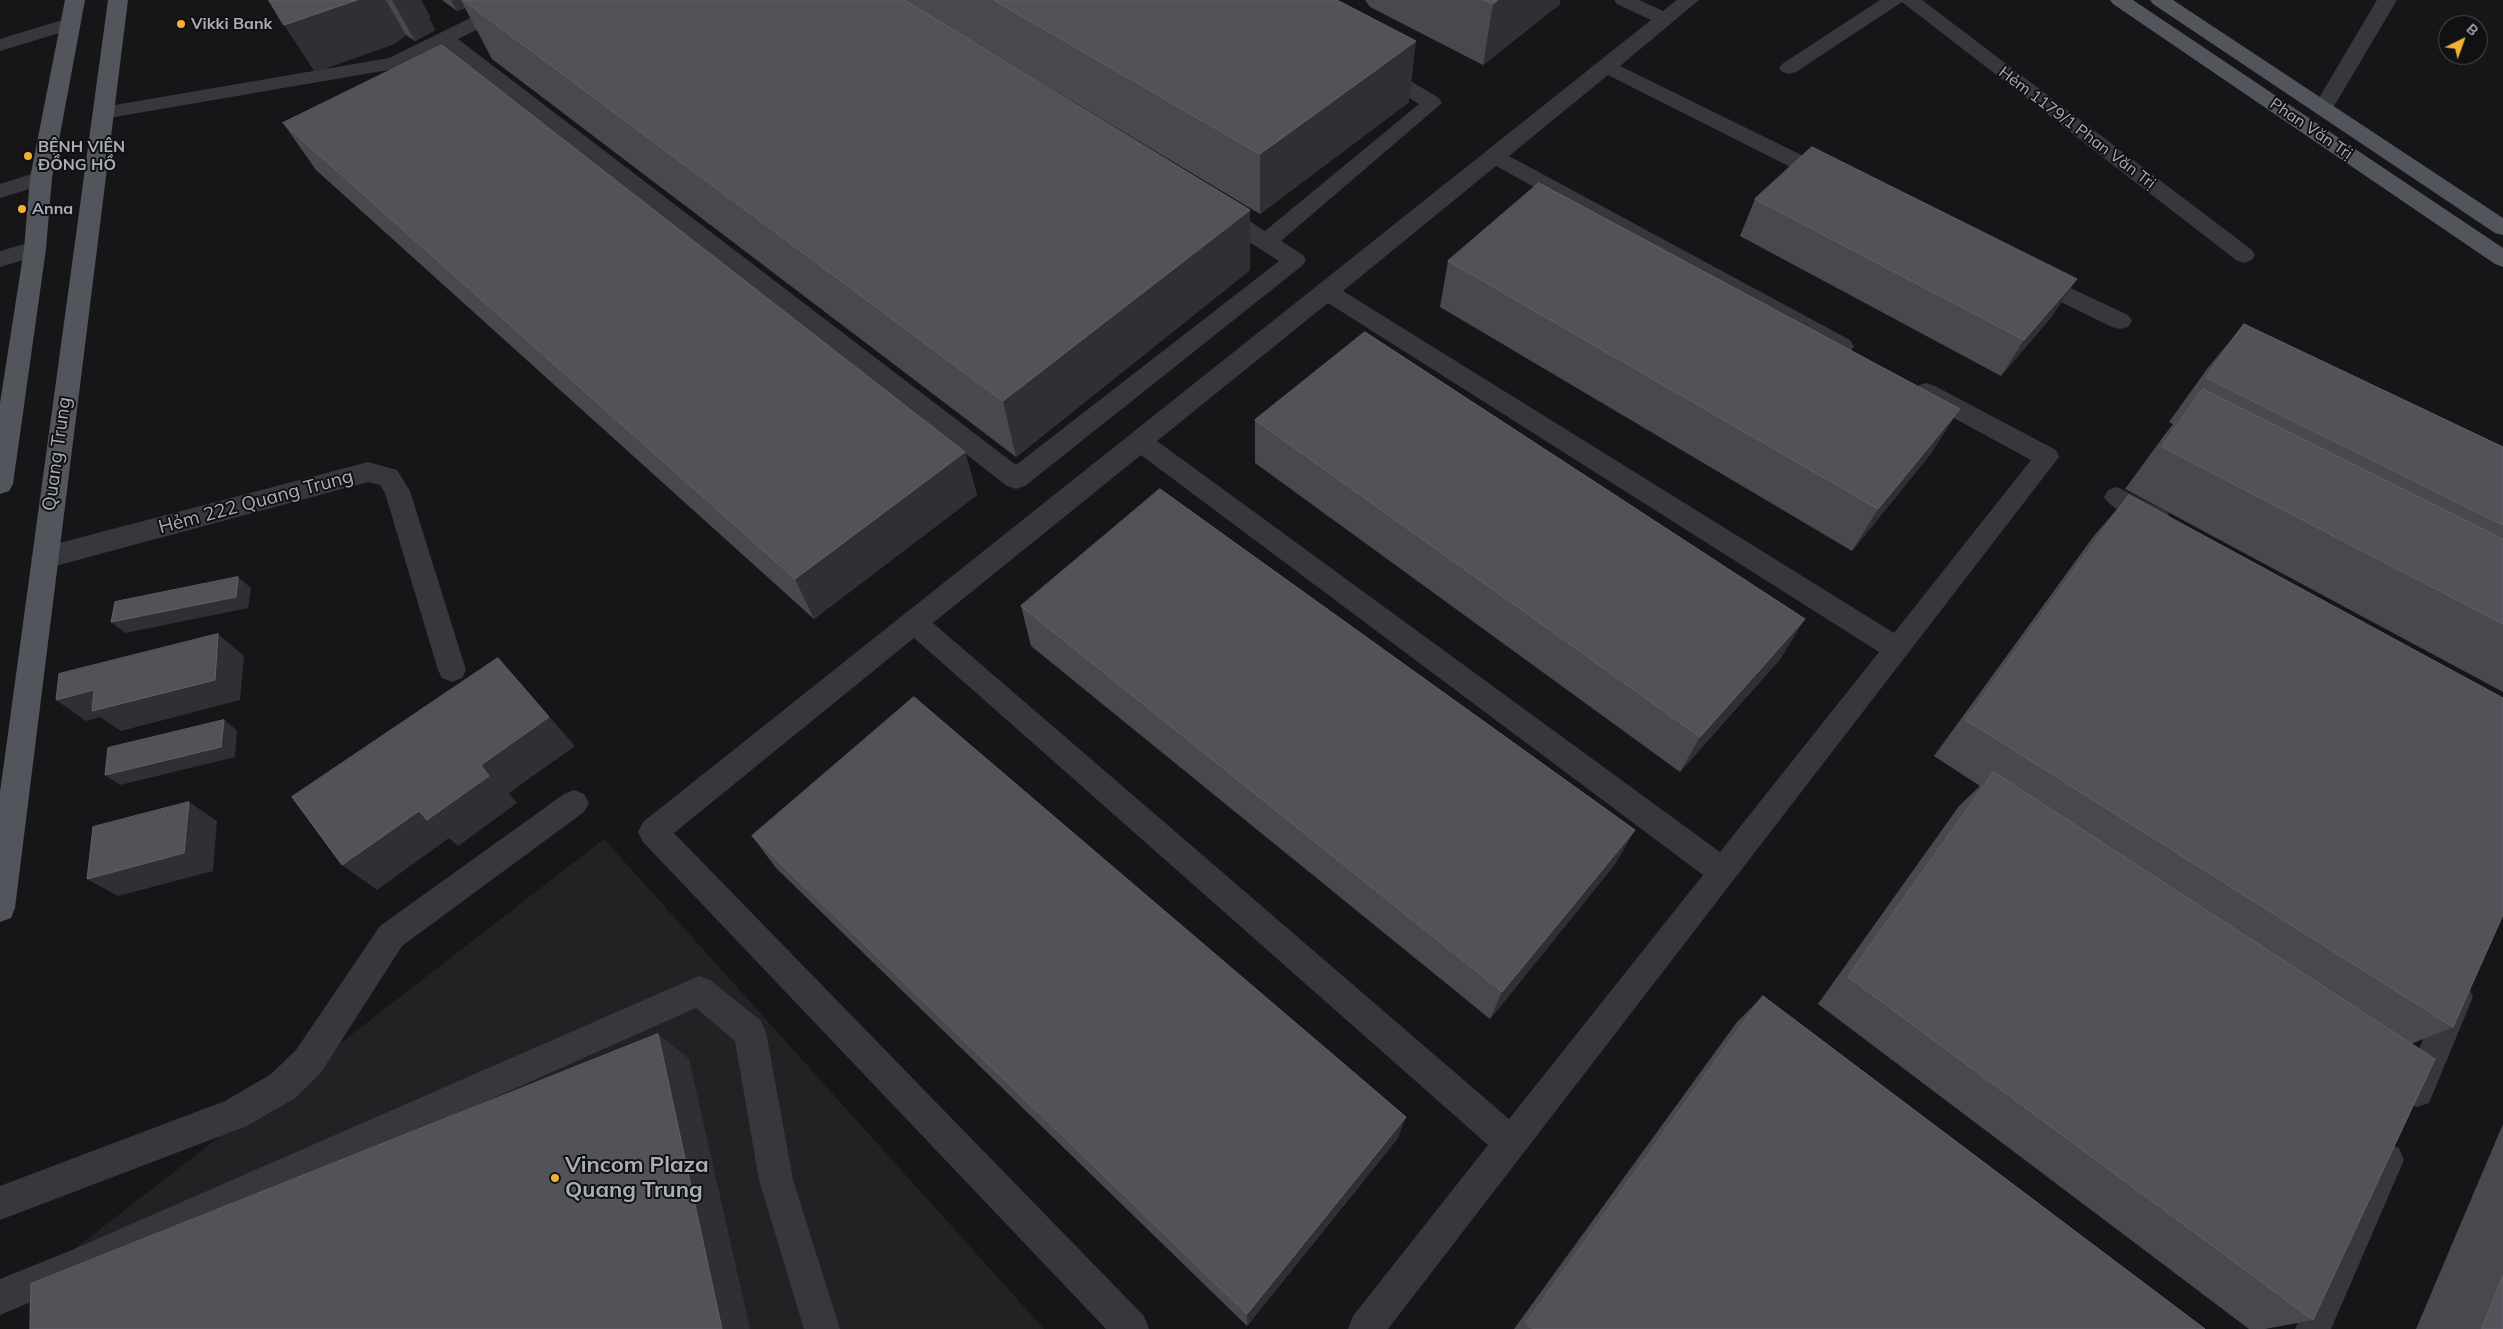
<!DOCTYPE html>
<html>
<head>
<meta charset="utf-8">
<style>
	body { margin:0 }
	#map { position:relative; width:2503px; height:1329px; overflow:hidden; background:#161618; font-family:Mulish,sans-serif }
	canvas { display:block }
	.north { position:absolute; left:2438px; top:15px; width:50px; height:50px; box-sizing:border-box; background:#111113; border:1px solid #4d4f55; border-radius:50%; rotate:42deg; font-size:14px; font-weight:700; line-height:20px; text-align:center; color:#a8adb8 }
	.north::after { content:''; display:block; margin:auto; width:18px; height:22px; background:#f2b134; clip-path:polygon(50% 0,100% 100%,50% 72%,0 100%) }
</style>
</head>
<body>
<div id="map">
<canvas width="2503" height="1329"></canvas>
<div class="north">B</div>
</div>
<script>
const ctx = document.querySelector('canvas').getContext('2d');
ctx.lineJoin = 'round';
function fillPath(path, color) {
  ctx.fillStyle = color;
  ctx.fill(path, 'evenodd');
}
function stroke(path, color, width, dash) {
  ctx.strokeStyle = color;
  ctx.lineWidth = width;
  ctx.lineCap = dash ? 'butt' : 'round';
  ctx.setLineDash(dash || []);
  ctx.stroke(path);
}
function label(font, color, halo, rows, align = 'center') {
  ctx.font = font + ' Mulish,sans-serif';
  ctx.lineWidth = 4;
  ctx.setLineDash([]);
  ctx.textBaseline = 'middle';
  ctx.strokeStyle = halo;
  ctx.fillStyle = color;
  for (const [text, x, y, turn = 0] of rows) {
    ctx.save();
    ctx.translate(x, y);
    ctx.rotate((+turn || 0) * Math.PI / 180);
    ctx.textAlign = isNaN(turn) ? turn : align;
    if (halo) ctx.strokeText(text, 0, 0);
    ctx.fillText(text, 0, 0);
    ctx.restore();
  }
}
const built = new Path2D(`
	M604,839l440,490h-1015l-1,-44z`);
const minor = new Path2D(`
	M507,0h25l-3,4 -71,35 558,426 263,-204 -68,-43 -3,-5 3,-5c18,-5 39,14 54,23l154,-127 -46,-29 -3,-4 3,-4 7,-2 7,2 52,31 3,5 -161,138 22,14 3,5 -3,5 -278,221 -9,3 -9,-3 -564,-439 -49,22 -291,50 -7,-1 -3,-5 3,-5 7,-1 286,-49z
	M1614,0h25l24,11 14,-11h22l-79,66 218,107 3,5 -3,5 -8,2 -8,-2 -214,-108 -99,81 341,184 4,6 -4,6 -8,2 -8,-2 -338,-186 -153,125 551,342 137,-173 -114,-62 -3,-6 3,-6 9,-3 9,3 121,64 3,7 -671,872h-40l5,-13 135,-171 -574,-507 -240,195 470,483 5,13h-43l-463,-487 -5,-10 5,-10 1008,-802 -34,-16zM1328,303l551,349 -159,200 -563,-411zM1141,455l562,420 -194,244 -576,-496z
	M1880,0h42l330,250 3,5 -3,5 -8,3 -8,-3 -334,-258 -106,70 -7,2 -7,-2 -3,-4 3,-4z
	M2377,0h20l-67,113 -7,1 -7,-1 -3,-5z
	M69,18l7,2 3,4 -3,4 -76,23v-12z
	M41,171l8,2 3,5 -3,5 -49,15v-14z
	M35,241l8,3 3,5 -3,5 -43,13v-16z
	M2032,270l96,45 4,6 -4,6 -8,2 -8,-2 -88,-43 -3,-6 3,-6z
	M368,462l29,8 13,21 56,179 -4,8 -10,4 -10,-4 -4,-8 -53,-177 -5,-8 -12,-3 -324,87 -9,-4 -4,-7 4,-7 9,-4z
	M2117,487l50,25 4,7 -4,7c-4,2 -7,3 -12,2 -12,-2 -45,-20 -51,-31l4,-7z
	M574,790l10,4 5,9 -5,9 -182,134 -82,128 -25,24 -48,28 -247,94v-34l225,-85 46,-27 25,-24 84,-124 184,-132z
	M699,976l11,4 51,41 5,11 27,148 47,149h-36l-45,-149 -24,-139 -39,-33 -603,268 -93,39v-36l72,-29z
	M2457,982l11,4 5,11 -44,106 -12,4 -12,-4 -4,-12 45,-105z
	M2387,1143l12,5 5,12 -73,169h-36l80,-181z`);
const major = new Path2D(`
	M65,0h20l-33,178 -6,71 -33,235 -4,7 -9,3v-91l24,-154 6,-71z
	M108,0h20l-113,908 -4,10 -11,4v-130z
	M2110,0h23l370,248v19l-8,-3 -382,-260z
	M2150,0h23l330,218v17l-8,-2 -342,-229z`);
const wall = new Path2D(`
	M269,0h152l9,17 -1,1 6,12 -20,11 -9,-6 -12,9 -79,28z
	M442,0h895l72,102 -149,112 -265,-159 255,215 -234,187 -524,-398 -27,-51 -8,3z
	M1365,0h195v4l-77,61 -113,-58z
	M283,123l682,329 12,43 -163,124 -498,-449z
	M1755,199l298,116 -52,61 -261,-140z
	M1448,261l484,191 -80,99 -412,-244z
	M2244,324l259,123v245l-378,-203 41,-56 7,-9 -4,-2 38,-53z
	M1255,420l526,238 -101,114 -425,-309z
	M2129,495l324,532 -42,17 -98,276 -48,9h-16l-431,-325 141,-198 21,-20 -46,-30 159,-219z
	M1021,606l595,257 -126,156 -459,-373z
	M752,836l646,302 -151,188 -471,-458z
	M1763,996l442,333h-691l223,-307z
	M2503,1124v205h-87z`);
const shadedWall = new Path2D(`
	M357,0h29l20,35 -12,9 -79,28 -31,-47z
	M392,0h29l9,17 -1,1 6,12 -20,11z
	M451,0h10l4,8 -8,3z
	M1498,0h62v4l-77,61 10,-61z
	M1416,41l-7,61 -149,112v-60z
	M1250,210v60l-234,187 -13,-56z
	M2077,279l-24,36 -52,61 23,-36z
	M1960,409l-28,43 -80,99 26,-42z
	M965,452l12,43 -163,124 -19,-40z
	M238,577l13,11 -3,20 -123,25 -14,-11z
	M1805,619l-24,39 -101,114 20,-35z
	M218,634l26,22 -4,44 -119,31 -21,-14 -14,4 -30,-21 38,-10z
	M498,658l77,88 -66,47 8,10 -59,43 -9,-8 -72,52 -35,-25 139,-100z
	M224,720l13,10 -2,27 -115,28 -15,-10z
	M189,802l28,19 -4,50 -95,25 -31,-17z
	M1635,830l-19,33 -126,156 12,-27z
	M658,1034l31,25 61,270h-28z
	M1406,1117l-8,21 -151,188v-12z`);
const building = new Path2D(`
	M269,0h88l-73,25z
	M463,0h441l346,210 -247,191z
	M994,0h343l79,41 -156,113z
	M1484,0h14l-5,4z
	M442,45l523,407 -170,127 -512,-456z
	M1812,147l265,132 -53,61 -269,-141z
	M1539,183l421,226 -82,100 -430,-248z
	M2244,324l259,123v78l-297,-147z
	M1365,332l440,287 -105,118 -445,-317z
	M2203,389l300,150v85l-341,-177z
	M1160,489l475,341 -133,162 -481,-386z
	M2129,495l374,203v217l-50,112 -487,-307z
	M238,577l-2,20 -125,25 4,-20z
	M218,634l-3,46 -123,31 2,-21 -38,10 3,-26z
	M498,658l51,59 -68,48 8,11 -62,44 -8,-9 -77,54 -50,-68z
	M914,697l492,420 -159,197 -495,-478z
	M224,720l-3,27 -116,28 3,-27z
	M1994,772l441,287 -122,261 -465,-343z
	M189,802l-5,51 -97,26 6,-52z
	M1763,996l442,333h-672l-7,-6z
	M658,1034l64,295h-692l1,-45z
	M2503,1276v53h-21z`);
const markers = [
	[181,24,5,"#f2b134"],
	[28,156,5,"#f2b134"],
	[22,209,5,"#f2b134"],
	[555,1178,5,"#f2b134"]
];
const farPoinames = [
	["Vikki Bank",191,24],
	["BỆNH VIỆN",38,147],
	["ĐỒNG HỒ",38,165],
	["Anna",32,209]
];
const farStreetnames = [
	["Hẻm 1179/1 Phan Văn Trị",2077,128,37],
	["Phan Văn Trị",2311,129,34]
];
const streetNames = [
	["Quang Trung",57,454,-82],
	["Hẻm 222 Quang Trung",256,502,-15]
];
const nearPoinames = [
	["Vincom Plaza",565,1165],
	["Quang Trung",565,1190]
];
fillPath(built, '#222225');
fillPath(minor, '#37383d');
fillPath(major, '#53555c');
fillPath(wall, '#47494d');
fillPath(shadedWall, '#2f3033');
fillPath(building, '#525359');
stroke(building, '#5f6168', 1);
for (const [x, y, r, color] of markers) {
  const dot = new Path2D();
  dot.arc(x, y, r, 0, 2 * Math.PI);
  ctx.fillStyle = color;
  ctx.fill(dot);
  stroke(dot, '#111113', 2);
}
label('bold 16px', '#a8adb8', '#111113', farPoinames, 'left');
label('16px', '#a8adb8', '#111113', farStreetnames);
label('19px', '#a8adb8', '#111113', streetNames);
label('bold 22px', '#a8adb8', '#111113', nearPoinames, 'left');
</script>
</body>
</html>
